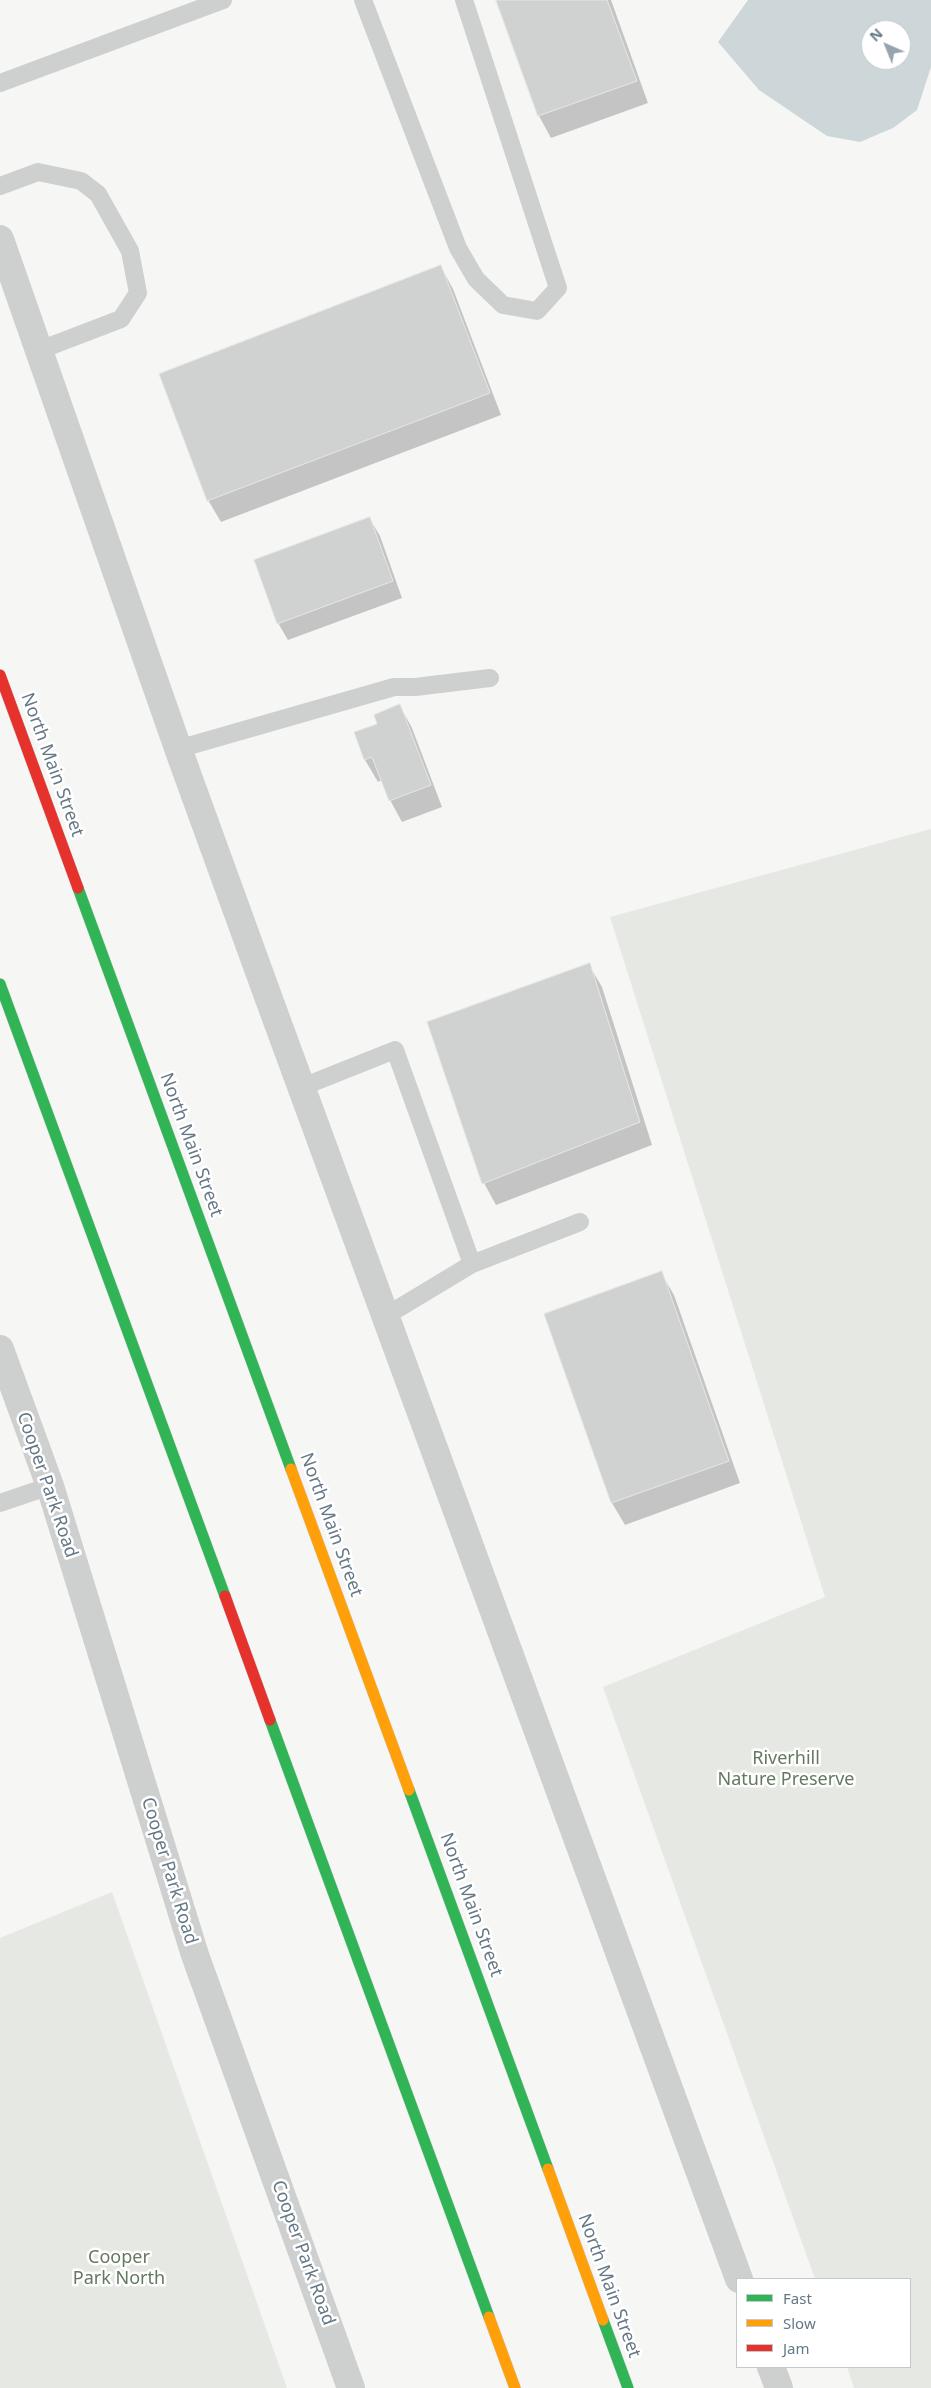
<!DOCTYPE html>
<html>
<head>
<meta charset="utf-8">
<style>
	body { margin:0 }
	#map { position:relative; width:931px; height:2388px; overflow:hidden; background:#f6f6f5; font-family:"Noto Sans",sans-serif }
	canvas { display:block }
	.legend { position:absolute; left:736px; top:2278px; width:175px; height:90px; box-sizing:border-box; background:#fff; border:1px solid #c1c9cf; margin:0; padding:6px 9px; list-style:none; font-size:15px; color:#657886 }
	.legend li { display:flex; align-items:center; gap:10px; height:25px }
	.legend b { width:25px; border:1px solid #c1c9cf }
	.north { position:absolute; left:861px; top:20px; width:50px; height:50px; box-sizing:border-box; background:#fff; border:1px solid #c1c9cf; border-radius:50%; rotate:316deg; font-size:14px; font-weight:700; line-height:20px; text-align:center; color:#657886 }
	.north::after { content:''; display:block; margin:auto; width:18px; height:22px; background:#98a4ad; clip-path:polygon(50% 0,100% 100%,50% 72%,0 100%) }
</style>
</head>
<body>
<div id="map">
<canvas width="931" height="2388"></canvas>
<ul class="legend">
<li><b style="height:6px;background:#30b455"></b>Fast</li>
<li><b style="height:6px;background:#ff9f0a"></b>Slow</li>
<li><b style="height:6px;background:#e5322d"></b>Jam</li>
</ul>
<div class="north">N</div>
</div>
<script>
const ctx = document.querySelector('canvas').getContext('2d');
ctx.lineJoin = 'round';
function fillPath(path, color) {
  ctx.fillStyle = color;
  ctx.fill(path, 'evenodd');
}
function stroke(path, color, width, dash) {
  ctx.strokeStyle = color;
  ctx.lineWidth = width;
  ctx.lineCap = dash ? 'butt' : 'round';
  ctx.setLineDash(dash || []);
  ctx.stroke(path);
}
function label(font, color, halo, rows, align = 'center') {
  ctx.font = font + ' "Noto Sans",sans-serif';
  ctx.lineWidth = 5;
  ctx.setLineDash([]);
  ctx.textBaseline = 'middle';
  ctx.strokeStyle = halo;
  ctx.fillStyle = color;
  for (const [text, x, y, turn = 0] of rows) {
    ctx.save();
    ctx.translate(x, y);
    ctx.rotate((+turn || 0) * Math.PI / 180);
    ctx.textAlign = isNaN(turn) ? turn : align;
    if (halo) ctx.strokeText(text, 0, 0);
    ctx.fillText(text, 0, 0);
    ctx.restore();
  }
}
const green = new Path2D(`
	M931,829v1559h-77l-7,-21h63v-88h-95l-212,-592 222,-90 -215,-680z
	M112,1892l175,496h-287v-450z`);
const water = new Path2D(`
	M748,0h183v67l-14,43 -24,18 -33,14 -33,-6 -68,-46 -41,-48zM871,30h30v30h-30z`);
const shadow = new Path2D(`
	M497,0h114l37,103 -97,35 -12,-22z
	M441,267l12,22 48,126 -280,107 -13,-22z
	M370,519l10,17 22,62 -114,42 -10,-17z
	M400,706l12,22 30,79 -40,15 -12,-22 -8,-20 -4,2 -13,-22 -9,-27 23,-9z
	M589,965l13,22 50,158 -156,60 -12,-22z
	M661,1273l13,22 66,188 -115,42 -13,-22 -66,-188z`);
const building = new Path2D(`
	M496,0h111l30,81 -99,35z
	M441,265l49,128 -283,108 -48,-127z
	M370,517l23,64 -116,43 -23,-64z
	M400,704l31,81 -42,16 -17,-44 -8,3 -10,-28 23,-8 -3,-9z
	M590,963l50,159 -158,62 -55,-162z
	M662,1271l67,190 -118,42 -67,-189z`);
const lane = new Path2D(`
	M363,0l95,248 18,31 27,26 34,6 21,-23 -94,-288
	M0,83l223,-83
	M0,186l38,-14 43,9 17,13 32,57 8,42 -17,26 -81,31
	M178,749l216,-62h21l75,-9
	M302,1087l93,-37 77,214
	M384,1317l88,-53 108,-42
	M0,1503l50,-17`);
const street = new Path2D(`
	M0,239c61,171 119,344 180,515 184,509 373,1016 559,1525
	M0,1349l50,137 145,469 156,433
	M771,2367l8,21`);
const fast = new Path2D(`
	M78,888l213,581
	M0,984l225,612
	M270,1720l219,597
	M409,1790l139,379
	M603,2320l25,68`);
const slow = new Path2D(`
	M291,1469l118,321
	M548,2169l55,151
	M489,2317l26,71`);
const jam = new Path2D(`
	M0,675l78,213
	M225,1596l45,124`);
const streetNames = [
	["North Main Street",52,765,70],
	["North Main Street",191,1145,70],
	["Cooper Park Road",47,1485,71],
	["North Main Street",331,1525,70],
	["Cooper Park Road",169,1871,73],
	["North Main Street",471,1905,70],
	["Cooper Park Road",303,2253,70],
	["North Main Street",609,2286,70]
];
const parkNames = [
	["Riverhill",786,1759],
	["Nature Preserve",786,1780],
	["Cooper",119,2258],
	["Park North",119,2279]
];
fillPath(green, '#e6e9e3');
fillPath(water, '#cdd6d8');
fillPath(shadow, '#0003');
fillPath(building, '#d0d1d1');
stroke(building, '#e6e6e4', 1);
stroke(fast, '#d2d4d4', 12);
stroke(slow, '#d2d4d4', 12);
stroke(jam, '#d2d4d4', 12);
stroke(lane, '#ced0d0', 18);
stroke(street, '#ced0d0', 28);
stroke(fast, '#30b455', 11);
stroke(slow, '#ff9f0a', 11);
stroke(jam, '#e5322d', 11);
label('18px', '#657886', '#fff', streetNames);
label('18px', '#657860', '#fff', parkNames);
</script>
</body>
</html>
